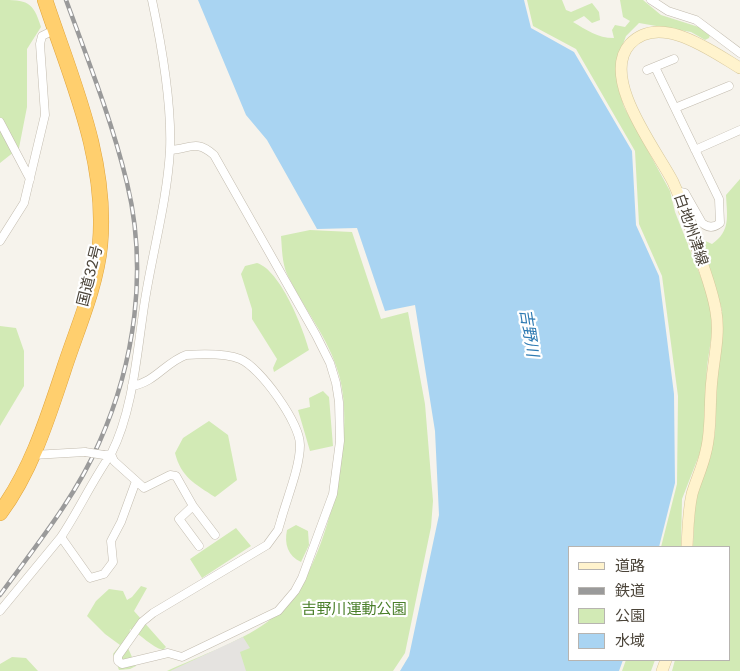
<!DOCTYPE html>
<html>
<head>
<meta charset="utf-8">
<style>
	body { margin:0 }
	#map { position:relative; width:740px; height:671px; overflow:hidden; background:#f6f3ec; font-family:Poppins,"Noto Sans JP",sans-serif }
	canvas { display:block }
	.legend { position:absolute; left:568px; top:546px; width:162px; height:115px; box-sizing:border-box; background:#fff; border:1px solid #b7b4b0; margin:0; padding:6px 9px; list-style:none; font-size:15px; color:#4b4439 }
	.legend li { display:flex; align-items:center; gap:10px; height:25px }
	.legend b { width:25px; border:1px solid #b7b4b0 }
</style>
</head>
<body>
<div id="map">
<canvas width="740" height="671"></canvas>
<ul class="legend">
<li><b style="height:6px;background:#fff3cd"></b>道路</li>
<li><b style="height:6px;background:#9a9a9a"></b>鉄道</li>
<li><b style="height:14px;background:#d2eab5"></b>公園</li>
<li><b style="height:14px;background:#a9d4f2"></b>水域</li>
</ul>
</div>
<script>
const ctx = document.querySelector('canvas').getContext('2d');
ctx.lineJoin = 'round';
function fillPath(path, color) {
  ctx.fillStyle = color;
  ctx.fill(path, 'evenodd');
}
function stroke(path, color, width, dash) {
  ctx.strokeStyle = color;
  ctx.lineWidth = width;
  ctx.lineCap = dash ? 'butt' : 'round';
  ctx.setLineDash(dash || []);
  ctx.stroke(path);
}
function label(font, color, halo, rows, align = 'center') {
  ctx.font = font + ' Poppins,"Noto Sans JP",sans-serif';
  ctx.lineWidth = 4.5;
  ctx.setLineDash([]);
  ctx.textBaseline = 'middle';
  ctx.strokeStyle = halo;
  ctx.fillStyle = color;
  for (const [text, x, y, turn = 0] of rows) {
    ctx.save();
    ctx.translate(x, y);
    ctx.rotate((+turn || 0) * Math.PI / 180);
    ctx.textAlign = isNaN(turn) ? turn : align;
    if (halo) ctx.strokeText(text, 0, 0);
    ctx.fillText(text, 0, 0);
    ctx.restore();
  }
}
const green = new Path2D(`
	M0,0c27,0 33,1 41,27l-14,22v58l-8,41 -19,15z
	M527,0h35l4,10 5,2 21,-9 7,9 1,8 -8,3 -8,-7 -11,6c14,8 24,16 41,16l-2,-8 3,-5 10,2 5,-6 -7,-4 -3,-17h23l18,15 44,14 5,6 -1,3 -4,2 -14,-8 -52,-9 -13,13 -10,27 2,24 6,20 46,84 5,21 33,83 5,31 -6,40 -4,79 -21,54 -1,48h-20l16,-63 1,-88 -16,-120 -23,-52 -4,-73 -59,-102 -43,-23z
	M740,179v492h-68l3,-11h54v-113h-36l2,-49 15,-40 5,-25 2,-58 5,-37v-28l-21,-71 11,5c19,-13 15,-28 14,-49z
	M310,230l42,2 29,87 27,-7 17,92 8,97 -2,26 -26,126 -12,18h-226c30,-14 81,-32 105,-53 10,-9 23,-23 30,-34 30,-50 53,-153 37,-209 -10,-37 -36,-67 -52,-101 -5,-11 -5,-26 -6,-38z
	M257,263c23,7 46,64 52,87l-35,22 -1,-4 4,-9 -25,-40v-10l-11,-35 4,-8z
	M0,326l16,2 8,23v35l-24,40z
	M323,391l6,6 4,49 -23,5 -12,-41 12,-3 -1,-9z
	M209,421l19,14 9,45 -22,17c-20,-13 -34,-20 -40,-44l8,-15z
	M296,525l12,6 1,14 -8,17c-13,-6 -17,-18 -14,-32z
	M236,528l15,18 -49,32 -12,-19z
	M141,586l6,2 -13,23 32,36 -3,3c-12,-3 -21,-15 -33,-21l-2,19 8,18 -6,3 -11,1 -6,-16 7,-9 -15,-11 -18,-18 9,-15 13,-12 14,2 4,9 5,-3z
	M12,657l14,1 12,13h-38v-7z
	M626,660h29l-4,11h-29z`);
const parking = new Path2D(`
	M243,637l7,11 -10,4 6,19h-76z`);
const water = new Path2D(`
	M198,0h326l7,28 43,24 58,99 4,74 23,51 15,118 1,89 -16,64h-90v113h54l-4,11h-219l9,-15 30,-141 -4,-84 -20,-126 -30,6 -28,-83 -40,1 -50,-89 -21,-25z`);
const street = new Path2D(`
	M651,0l17,11 28,9 44,33
	M655,67l64,132 1,24c-6,5 -12,5 -18,0l-17,-30 -9,-2
	M647,70l27,-11
	M675,108l54,-22
	M0,122l30,57
	M695,150l45,-20
	M0,241l24,-38 21,-88 -5,-71 2,-8 12,-6
	M132,386c22,-3 34,-24 54,-31 16,-1 39,-2 54,4 20,8 60,64 60,86 0,22 -13,53 -19,75l-3,10 -11,15 -114,68 -11,9 -24,34v5l4,3 46,-11 14,4 96,-46 17,-20 7,-13 31,-84 7,-53 -1,-39 -3,-19 -6,-20 -14,-28 -102,-180c-18,-16 -24,-6 -44,-5
	M111,454c-19,27 -32,56 -50,83l29,41 14,-4 9,-12 -2,-21 10,-19 15,-41
	M111,454l3,7 30,27 26,-13 6,1 17,30 22,29
	M33,455l52,-3
	M104,455l7,-1c23,-45 26,-105 34,-154 8,-50 22,-99 25,-150 2,-48 -8,-103 -18,-150
	M193,506l-14,13 20,27
	M0,611l61,-74`);
const secondary = new Path2D(`
	M687,547c1,-17 1,-35 5,-53 4,-14 11,-28 14,-43 6,-23 3,-48 6,-72 2,-22 8,-45 4,-67 -4,-27 -18,-58 -26,-84 -5,-15 -10,-31 -17,-46 -15,-30 -74,-104 -43,-138 30,-32 83,8 110,24
	M662,671l4,-11`);
const highway = new Path2D(`
	M0,513c31,-42 47,-93 63,-141 13,-41 33,-84 37,-127 8,-86 -29,-166 -55,-245`);
const rail = new Path2D(`
	M0,595c35,-48 75,-97 99,-152 36,-80 49,-174 28,-260 -15,-62 -39,-123 -61,-183`);
const streetBridge = new Path2D(`
	M85,452l19,3`);
const streetNames = [
	["白地州津線",690,230,71],
	["国道32号",91,276,-76]
];
const parkNames = [
	["吉野川運動公園",354,610]
];
const waterNames = [
	["吉野川",528,333,81]
];
fillPath(green, '#d2eab5');
fillPath(parking, '#e5e3e0');
fillPath(water, '#a9d4f2');
stroke(street, '#c2bbae', 9);
stroke(secondary, '#d6c79b', 12);
stroke(highway, '#e0a43c', 16);
stroke(street, '#fff', 8);
stroke(secondary, '#fff3cd', 11);
stroke(highway, '#ffcf6e', 15);
stroke(rail, '#9a9a9a', 4.5);
stroke(rail, '#fff', 2.5, [8]);
stroke(streetBridge, '#c2bbae', 9, []);
stroke(streetBridge, '#fff', 8);
label('15px', '#4b4439', '#fff', streetNames);
label('15px', '#4a7f2a', '#fff', parkNames);
label('italic 16px', '#2e7ab2', '#fff', waterNames);
</script>
</body>
</html>
